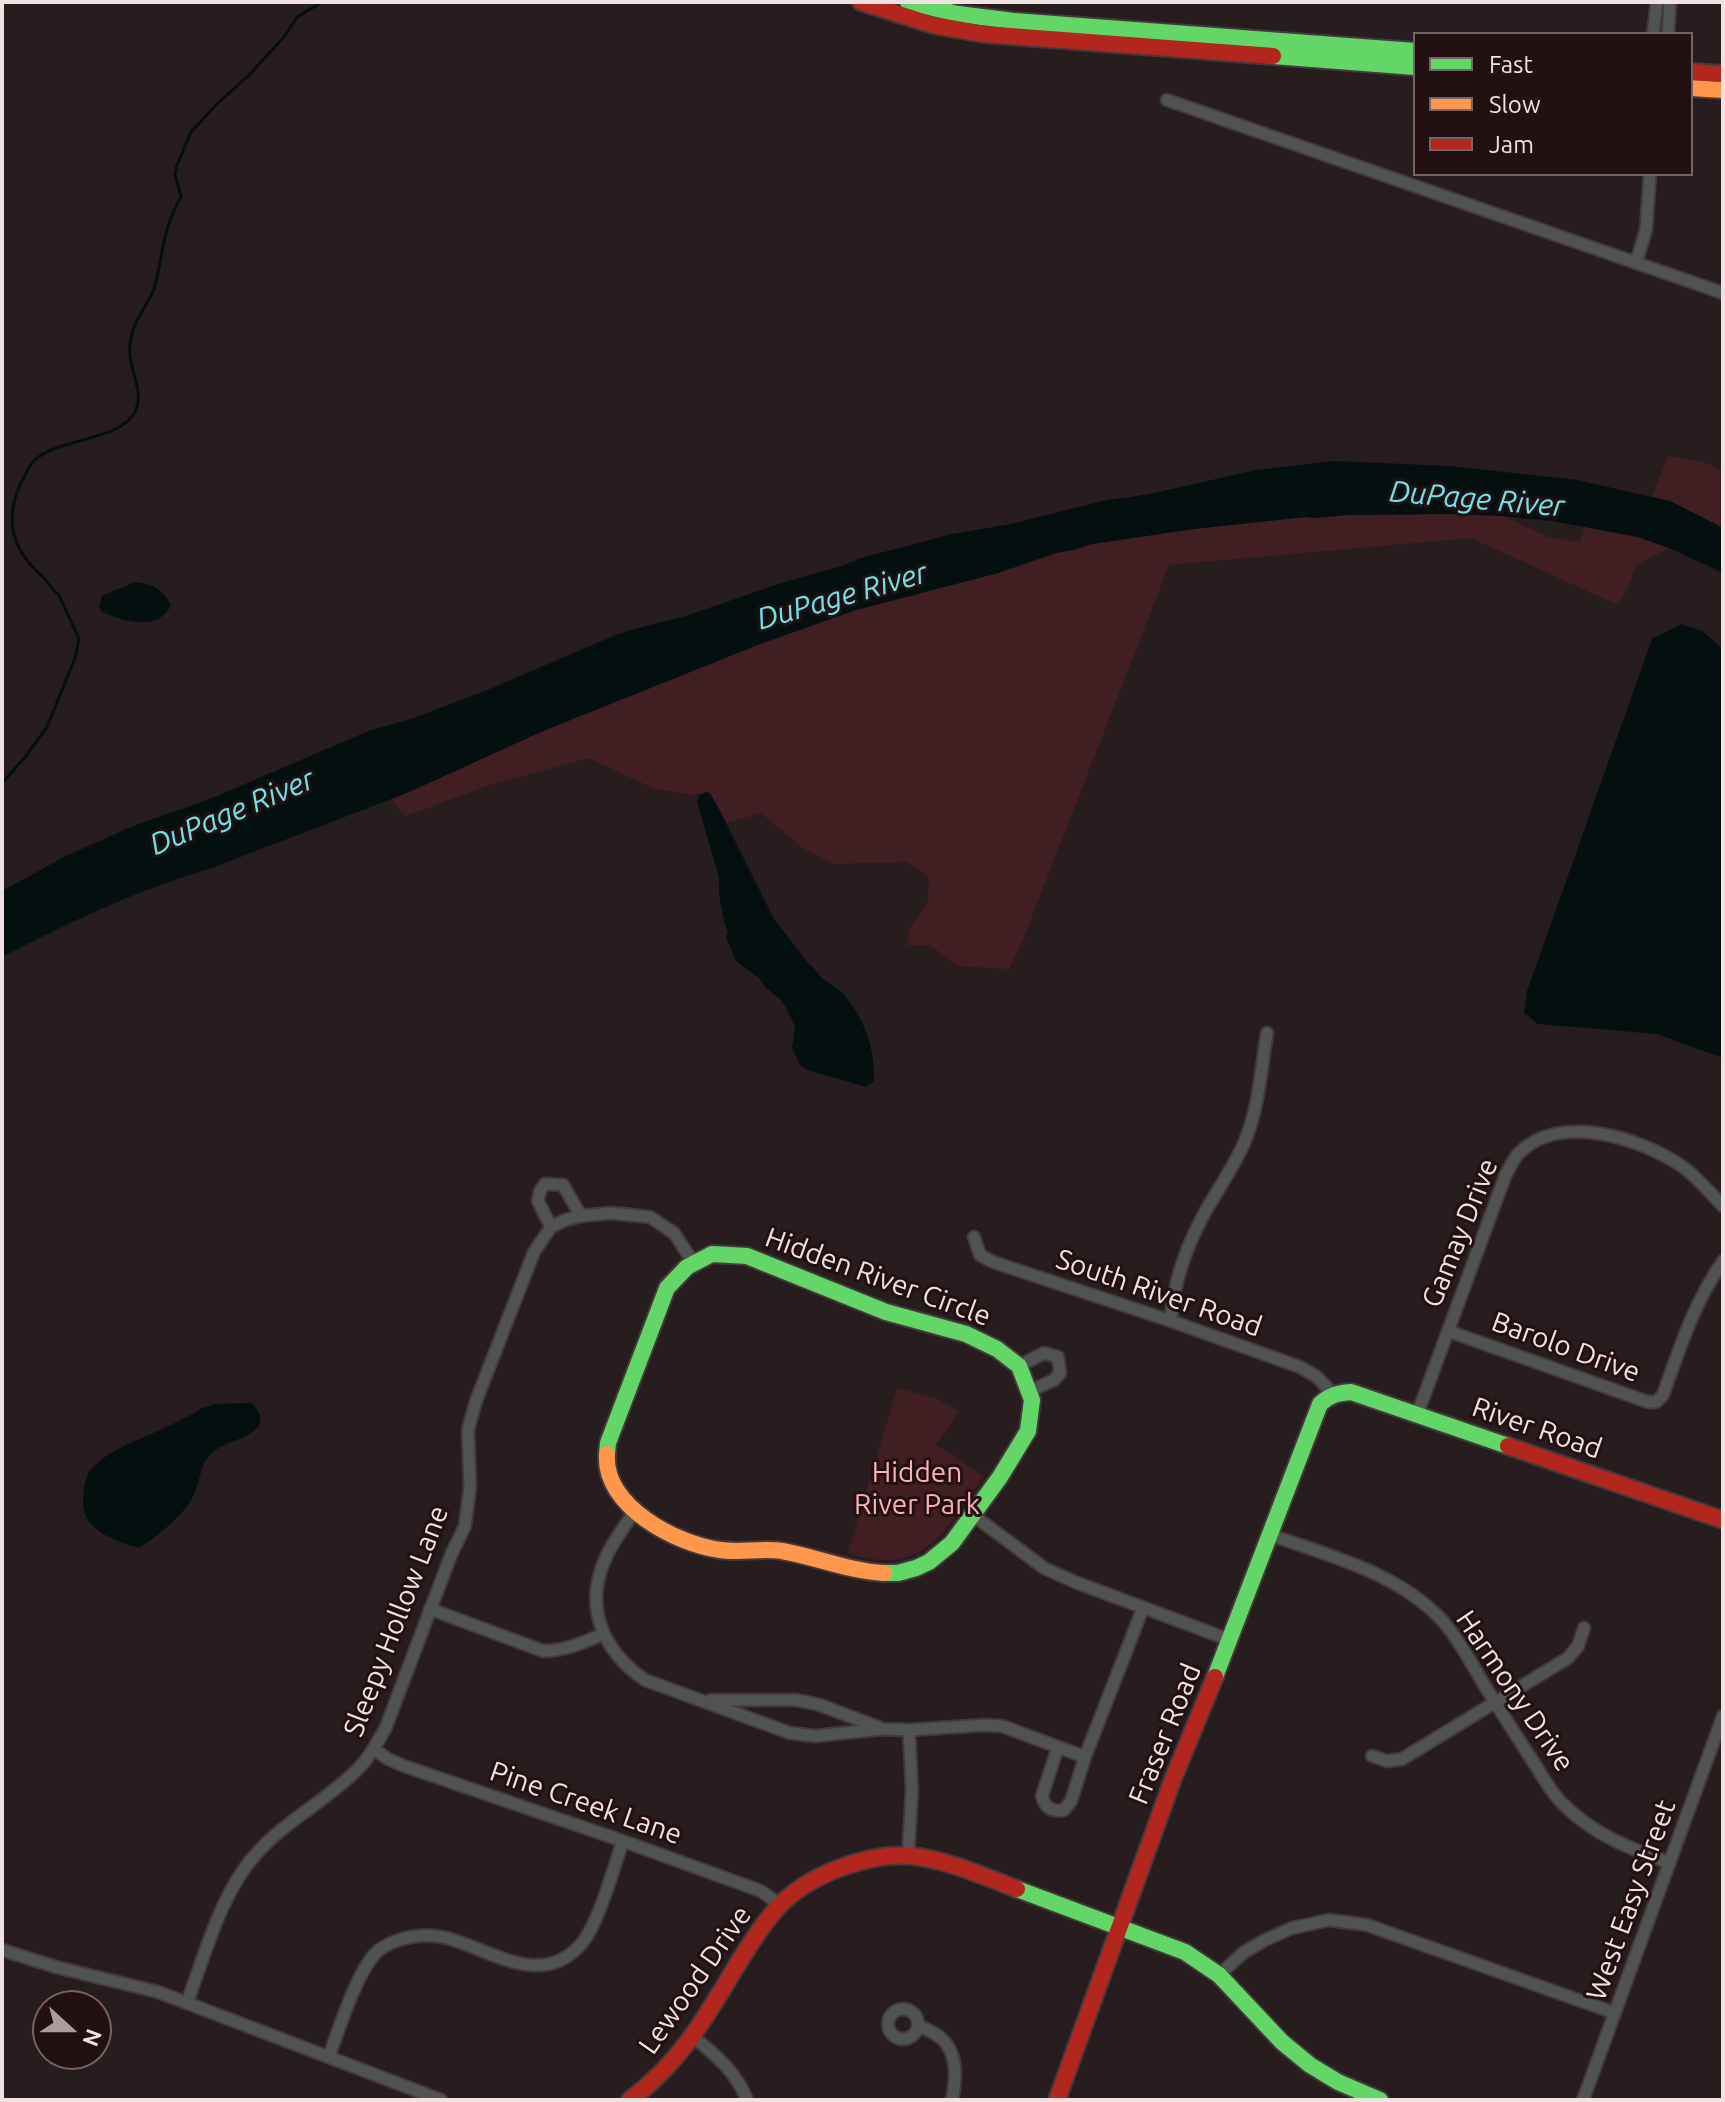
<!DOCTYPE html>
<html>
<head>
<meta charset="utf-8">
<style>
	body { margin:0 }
	#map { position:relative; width:1725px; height:2102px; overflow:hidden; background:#281d1e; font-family:Ubuntu,sans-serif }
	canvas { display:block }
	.frame { position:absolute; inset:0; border:4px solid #f0e2e2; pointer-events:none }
	.legend { position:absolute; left:1413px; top:32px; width:280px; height:144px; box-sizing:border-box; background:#221012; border:2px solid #746465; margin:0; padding:10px 14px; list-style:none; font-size:24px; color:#f0e2e2 }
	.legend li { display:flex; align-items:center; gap:16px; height:40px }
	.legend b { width:40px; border:2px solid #746465 }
	.north { position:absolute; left:32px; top:1990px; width:80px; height:80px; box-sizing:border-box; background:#221012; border:2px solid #746465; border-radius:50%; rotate:111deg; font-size:22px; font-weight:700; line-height:32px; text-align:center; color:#f0e2e2 }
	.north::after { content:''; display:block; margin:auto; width:28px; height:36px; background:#aa9d9d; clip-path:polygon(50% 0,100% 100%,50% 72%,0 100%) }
</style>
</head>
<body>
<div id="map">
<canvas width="1725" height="2102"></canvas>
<div class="frame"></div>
<ul class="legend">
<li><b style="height:10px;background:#63d668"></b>Fast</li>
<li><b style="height:10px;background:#ff974d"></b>Slow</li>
<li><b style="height:10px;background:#b3261e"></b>Jam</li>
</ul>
<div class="north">N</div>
</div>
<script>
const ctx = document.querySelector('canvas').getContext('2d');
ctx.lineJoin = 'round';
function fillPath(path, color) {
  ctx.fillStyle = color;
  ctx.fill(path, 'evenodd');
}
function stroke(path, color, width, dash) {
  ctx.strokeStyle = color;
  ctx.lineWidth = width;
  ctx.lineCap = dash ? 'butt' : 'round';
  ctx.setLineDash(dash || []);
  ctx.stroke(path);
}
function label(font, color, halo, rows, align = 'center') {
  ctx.font = font + ' Ubuntu,sans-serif';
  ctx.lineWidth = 6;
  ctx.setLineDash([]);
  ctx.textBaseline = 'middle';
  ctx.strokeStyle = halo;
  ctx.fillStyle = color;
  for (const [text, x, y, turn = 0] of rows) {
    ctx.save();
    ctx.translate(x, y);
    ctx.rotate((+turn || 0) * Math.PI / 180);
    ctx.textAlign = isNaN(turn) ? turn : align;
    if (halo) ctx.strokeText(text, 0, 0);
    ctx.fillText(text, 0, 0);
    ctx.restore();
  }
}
const green = new Path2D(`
	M1668,456c18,4 40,4 55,16v56l-53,-27 -18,-4z
	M1422,514l81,2 45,21 32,5 4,-16 54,11 31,11 -32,16 -10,25 -9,16 -147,-67 -302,27 -145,372 -15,32 -51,-3 -28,-21h-23l4,-19 17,-24 1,-25 -22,-15 -74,2 -30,-16 -42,-35 -35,10 -16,-30 -17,2 -40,-7 -65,-30 -101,28 -81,30 -15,-17 152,-68 217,-87 96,-34 142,-37 58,-20 17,-3 19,-6 102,-15 111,-12 10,1 22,-3z
	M897,1388l38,10 24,13 -23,34 47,31c-28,41 -52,92 -111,83 -8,-1 -16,-4 -24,-6z`);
const water = new Path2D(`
	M1333,461l117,5 127,14 93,21 53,27v45l-54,-25 -31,-11 -86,-16 -49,-5 -48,-2 -107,1 -33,3 -10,-1 -111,12 -102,15 -19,6 -17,3 -58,20 -142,37 -96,34 -217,87 -136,62 -198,76c-72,21 -141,54 -207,88v-66l64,-35 67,-30 77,-27 161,-69 40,-11 74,-28 133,-57 31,-9 34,-8 98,-34 61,-17 19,-8 91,-24 59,-10 91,-23 48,-7 106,-24z
	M135,582c18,1 28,8 36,23 -12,27 -49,17 -70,6l-2,-4 3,-11z
	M1682,624l20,7 21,18v409l-66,-24 -119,-10 -14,-11 3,-22 125,-352z
	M706,792l4,1 7,12 57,114 35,45c6,4 8,9 13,14 7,6 15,9 21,15 22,27 32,55 31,89l-8,5 -58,-17 -8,-5 -8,-17 3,-21 -10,-21 -4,-6 -16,-13 -6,-9 -23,-17 -10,-24 2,-4c-6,-17 -10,-39 -9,-56l-22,-75 2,-6z
	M252,1403c5,6 11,13 7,22 -7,14 -35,16 -47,28 -12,11 -11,25 -17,39 -8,21 -37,44 -56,56 -21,-6 -55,-17 -56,-44 0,-11 1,-27 9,-36 17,-18 44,-27 66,-37 15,-7 30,-14 44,-23l14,-4z`);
const stream = new Path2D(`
	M2,783l24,-27 21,-29 28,-69 4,-19 -20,-44c-7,-5 -10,-12 -16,-18 -34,-29 -40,-63 -18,-102 3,-5 5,-11 10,-15 22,-22 88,-19 101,-50 7,-18 -4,-36 -6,-54 -1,-5 0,-12 1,-18 3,-19 16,-31 23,-49 6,-19 7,-40 13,-59 3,-12 9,-23 14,-34l-6,-21 2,-10 14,-33 25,-27 33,-30 35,-38 13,-20 25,-15`);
const street = new Path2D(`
	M1653,34l4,-32
	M1668,34l2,-32
	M1167,100l556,193
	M1636,263l10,-33 4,-56
	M551,1227l-13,-26 2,-10 5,-7 18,1 18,31
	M974,1237l6,18 13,7 178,59 129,46 17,10 16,17
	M1171,1321c2,-40 18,-81 38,-116 13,-21 26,-41 36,-64 14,-35 16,-71 22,-108
	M1448,1331l200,71h8l7,-7c17,-48 31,-92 60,-134
	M1019,1366l25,-13 14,4 2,16 -6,7 -24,11
	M1417,1415l89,-241c4,-6 7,-15 13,-21 40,-41 123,-15 164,14 15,11 27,26 40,39
	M634,1512c-9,14 -20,28 -27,43 -24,49 -6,95 38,125l145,53 25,3 67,-7 27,1 76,-5 17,1 83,31 58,-149
	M973,1515l71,53 31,14 155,58
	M1271,1535c58,21 124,37 168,82 18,19 31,44 44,66 16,26 33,52 49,77 10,15 19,33 32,45 30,30 67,44 106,58
	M430,1609l113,42c21,0 40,-8 60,-17
	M711,1700h85l24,5 58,22
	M1058,1747l-16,49c3,12 10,16 22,14l7,-9 14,-44
	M374,1749l14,10 16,7 219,75 138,50 19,14
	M1372,1756l15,5 15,-2 166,-101 10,-12 6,-18
	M908,1856l4,-65 -3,-61
	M2,1950l54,17 102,25 283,108
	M1219,1975l24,-22 20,-12 29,-13 37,-8 38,5 248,88
	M187,2003c18,-49 34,-110 69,-149 30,-34 72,-54 103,-86 12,-12 19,-27 27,-41l65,-172 14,-29 5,-39 -2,-57 8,-29 58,-149 17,-25 14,-7 16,-4 30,-3 39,4 24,16 19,29
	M888 2024a15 15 0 1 1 30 0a15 15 0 1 1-30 0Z
	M918,2025c7,4 17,8 23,13 17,15 15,43 11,62
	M693,2037c22,17 44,36 54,63
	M329,2056c11,-29 25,-76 44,-100 6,-8 17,-13 26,-16 15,-5 32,-6 48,-2 44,12 96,52 135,5 18,-22 31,-75 41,-102
	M1583,2100l140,-384`);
const fast = new Path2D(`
	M908,2l50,12 56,7 401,30
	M1273,56l142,11
	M712,1254l35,2 139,56 80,22 31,15 22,17 13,34 -4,31 -28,46 -48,66 -23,19 -13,6 -18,5h-14
	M607,1454l1,-11 59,-155 20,-21 25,-13
	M1215,1677l105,-273c9,-9 19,-11 31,-12l157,54
	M1017,1889l168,63 34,23 63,67 28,23 28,17 42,18`);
const slow = new Path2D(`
	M1691,88l32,2
	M607,1454c-4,52 69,90 113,96 21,3 41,-2 62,1 34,6 67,20 102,22`);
const jam = new Path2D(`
	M861,2l72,23 51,9 289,22
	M1691,72l32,2
	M1508,1446l215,74
	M630,2100c55,-42 77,-86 112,-143 11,-17 22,-35 36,-50 30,-32 90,-55 134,-51 36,4 71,20 105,33
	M1057,2100l116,-321 42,-102`);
const streetNames = [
	["Gamay Drive",1460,1233,-68],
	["Hidden River Circle",878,1277,20],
	["South River Road",1159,1293,19],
	["Barolo Drive",1566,1347,20],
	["River Road",1537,1428,19],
	["Sleepy Hollow Lane",396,1621,-69],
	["Harmony Drive",1515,1691,56],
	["Fraser Road",1165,1734,-68],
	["Pine Creek Lane",586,1803,19],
	["West Easy Street",1631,1900,-70],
	["Lewood Drive",695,1980,-55]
];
const parkNames = [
	["Hidden",917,1473],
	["River Park",917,1505]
];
const waterNames = [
	["DuPage River",1477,499,5],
	["DuPage River",842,596,-16],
	["DuPage River",232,812,-23]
];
fillPath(green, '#401e21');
fillPath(water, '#040f10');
stroke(stream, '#040f10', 3);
stroke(street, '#43393a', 15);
stroke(fast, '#43393a', 20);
stroke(slow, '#43393a', 20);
stroke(jam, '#43393a', 20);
stroke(street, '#515252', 11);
stroke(fast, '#63d668', 16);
stroke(slow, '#ff974d', 16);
stroke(jam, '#b3261e', 16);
label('28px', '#f0e2e2', '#221012', streetNames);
label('28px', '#f9b1b5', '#221012', parkNames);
label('italic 30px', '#6de3e8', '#221012', waterNames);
</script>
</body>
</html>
